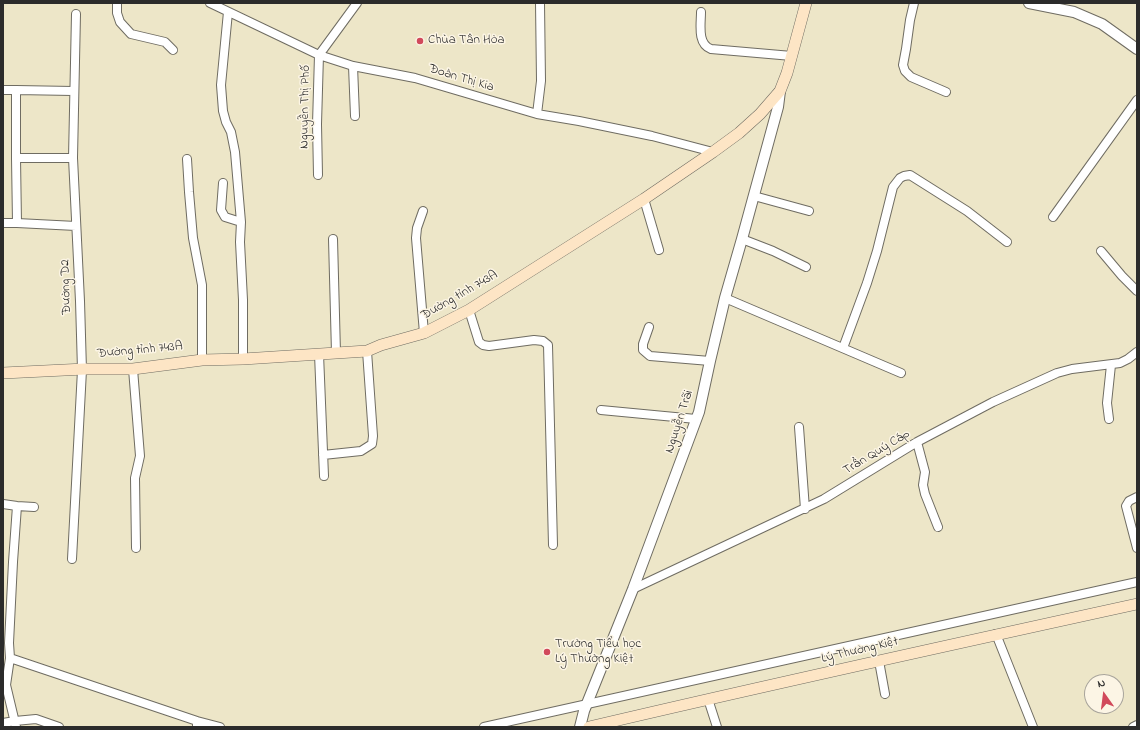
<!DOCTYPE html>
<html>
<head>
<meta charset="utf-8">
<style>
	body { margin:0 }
	#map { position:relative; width:1140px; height:730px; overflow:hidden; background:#ede6c8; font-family:"Indie Flower",sans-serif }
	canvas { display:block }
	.frame { position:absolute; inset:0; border:4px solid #2b2b2b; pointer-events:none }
	.north { position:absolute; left:1084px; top:674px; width:40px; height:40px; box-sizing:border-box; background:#fcf5e5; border:1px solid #a8a49b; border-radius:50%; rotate:346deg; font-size:11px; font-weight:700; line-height:16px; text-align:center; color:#2b2b2b }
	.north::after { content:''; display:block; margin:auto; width:14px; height:18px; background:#d1495b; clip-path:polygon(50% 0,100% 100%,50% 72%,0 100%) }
</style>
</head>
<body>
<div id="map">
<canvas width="1140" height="730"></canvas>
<div class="frame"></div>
<div class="north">N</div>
</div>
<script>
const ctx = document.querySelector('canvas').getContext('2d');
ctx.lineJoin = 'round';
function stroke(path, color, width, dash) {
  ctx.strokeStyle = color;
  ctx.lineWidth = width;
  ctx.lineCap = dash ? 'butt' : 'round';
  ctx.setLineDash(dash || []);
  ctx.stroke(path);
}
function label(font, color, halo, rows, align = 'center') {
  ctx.font = font + ' "Indie Flower",sans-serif';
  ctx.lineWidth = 3;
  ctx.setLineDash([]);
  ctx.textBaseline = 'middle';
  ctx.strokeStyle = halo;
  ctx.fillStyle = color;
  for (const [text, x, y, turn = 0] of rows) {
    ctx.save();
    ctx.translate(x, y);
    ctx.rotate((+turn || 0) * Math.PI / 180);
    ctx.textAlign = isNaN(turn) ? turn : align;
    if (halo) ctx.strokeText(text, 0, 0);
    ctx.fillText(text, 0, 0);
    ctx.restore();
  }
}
const minor = new Path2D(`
	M117,3v10l3,9 11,12 34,8 8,8
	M210,3l109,52 34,11 62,12 122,36 42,7 73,15 61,16
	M914,3l-4,17 -4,29 -3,16 2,6 6,6 35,15
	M228,12l-7,73 2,26 3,11 5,10 4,20 6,70
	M701,12c0,12 -4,32 10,37l81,7
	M353,66l2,50
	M3,90h13
	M537,114l4,-33 -1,-78
	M16,158v-68l57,1
	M73,158h-57l1,65 59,3
	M187,159l2,33 4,46 9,47v75
	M318,175l-1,-51 2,-69 38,-52
	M223,183l-2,27 4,7 16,5 -1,20 3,58v59
	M754,196l55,15
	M644,199l15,51
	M423,211l-6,17 -1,10 8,95
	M1053,217l84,-117
	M3,223h14
	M333,239l3,114
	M742,239l31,12 33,16
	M1101,251l21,25 15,15
	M725,298l176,75
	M469,310l10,32 4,3 6,1 45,-6 9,1 5,4 5,200
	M649,327l-6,17v6l7,6 60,5
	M843,348l24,-65 10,-32 16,-64 7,-9 4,-2 6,-1 57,36 40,31
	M319,354l5,122
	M133,369l7,87 -5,22 1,70
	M601,410l95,9
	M1109,419l-2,-16 4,-38
	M799,427l6,82
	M917,442l8,30 -2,13 2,9 13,33
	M323,455l38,-4 11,-7 1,-8 -6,-85
	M1137,497l-8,4 -3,5 11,42
	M3,504l14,2 17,1
	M72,559l10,-189 -2,-69 -7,-143 3,-144
	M633,589l191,-90 93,-57 76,-40 64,-29 15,-4 48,-6 8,-4 9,-7
	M996,634l37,93
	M10,658l187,63v6
	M879,661l6,33
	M708,699l9,28
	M197,721l23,6
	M3,723l12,-2 21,-2 23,8
	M16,727l-10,-42 4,-27 -1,-15 4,-81 4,-56
	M484,727l653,-145
	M1133,727l4,-2`);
const tertiary = new Path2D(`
	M1029,3l45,9 28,12 35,25
	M580,727l4,-16 49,-122 66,-177 11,-51 15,-63 17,-59 36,-132 2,-16`);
const secondary = new Path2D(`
	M3,373l82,-4h48l69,-9 41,-1 124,-8 14,-6 43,-12 45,-23 175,-111 69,-47 26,-19 21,-19 20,-23 7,-18 19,-70
	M589,727c182,-43 365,-83 548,-123`);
const markers = [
	[420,41,4,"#d1495b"],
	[547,652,4,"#d1495b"]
];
const poiNames = [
	["Chùa Tân Hòa",428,41],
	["Trường Tiểu học",555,645],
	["Lý Thường Kiệt",555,660]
];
const streetNames = [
	["Đoàn Thị Kia",461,79,17],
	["Nguyễn Thị Phố",306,107,-89],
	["Đường D2",67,287,-92],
	["Đường tỉnh 743A",460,296,-30],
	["Đường tỉnh 743A",140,351,-5],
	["Nguyễn Trãi",680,422,-72],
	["Trần Quý Cáp",877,453,-31],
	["Lý Thường Kiệt",860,651,-13]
];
stroke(minor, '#6f6c62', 10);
stroke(tertiary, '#6f6c62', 12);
stroke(secondary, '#6f6c62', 12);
stroke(minor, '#fff', 8);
stroke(tertiary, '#fff', 10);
stroke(secondary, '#fde5c5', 11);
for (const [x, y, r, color] of markers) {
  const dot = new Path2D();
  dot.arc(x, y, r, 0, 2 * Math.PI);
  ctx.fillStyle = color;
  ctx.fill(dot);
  stroke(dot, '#fcf5e5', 1.5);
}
label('13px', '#2b2b2b', '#fcf5e5', poiNames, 'left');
label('13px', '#2b2b2b', '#fcf5e5', streetNames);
</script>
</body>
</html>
